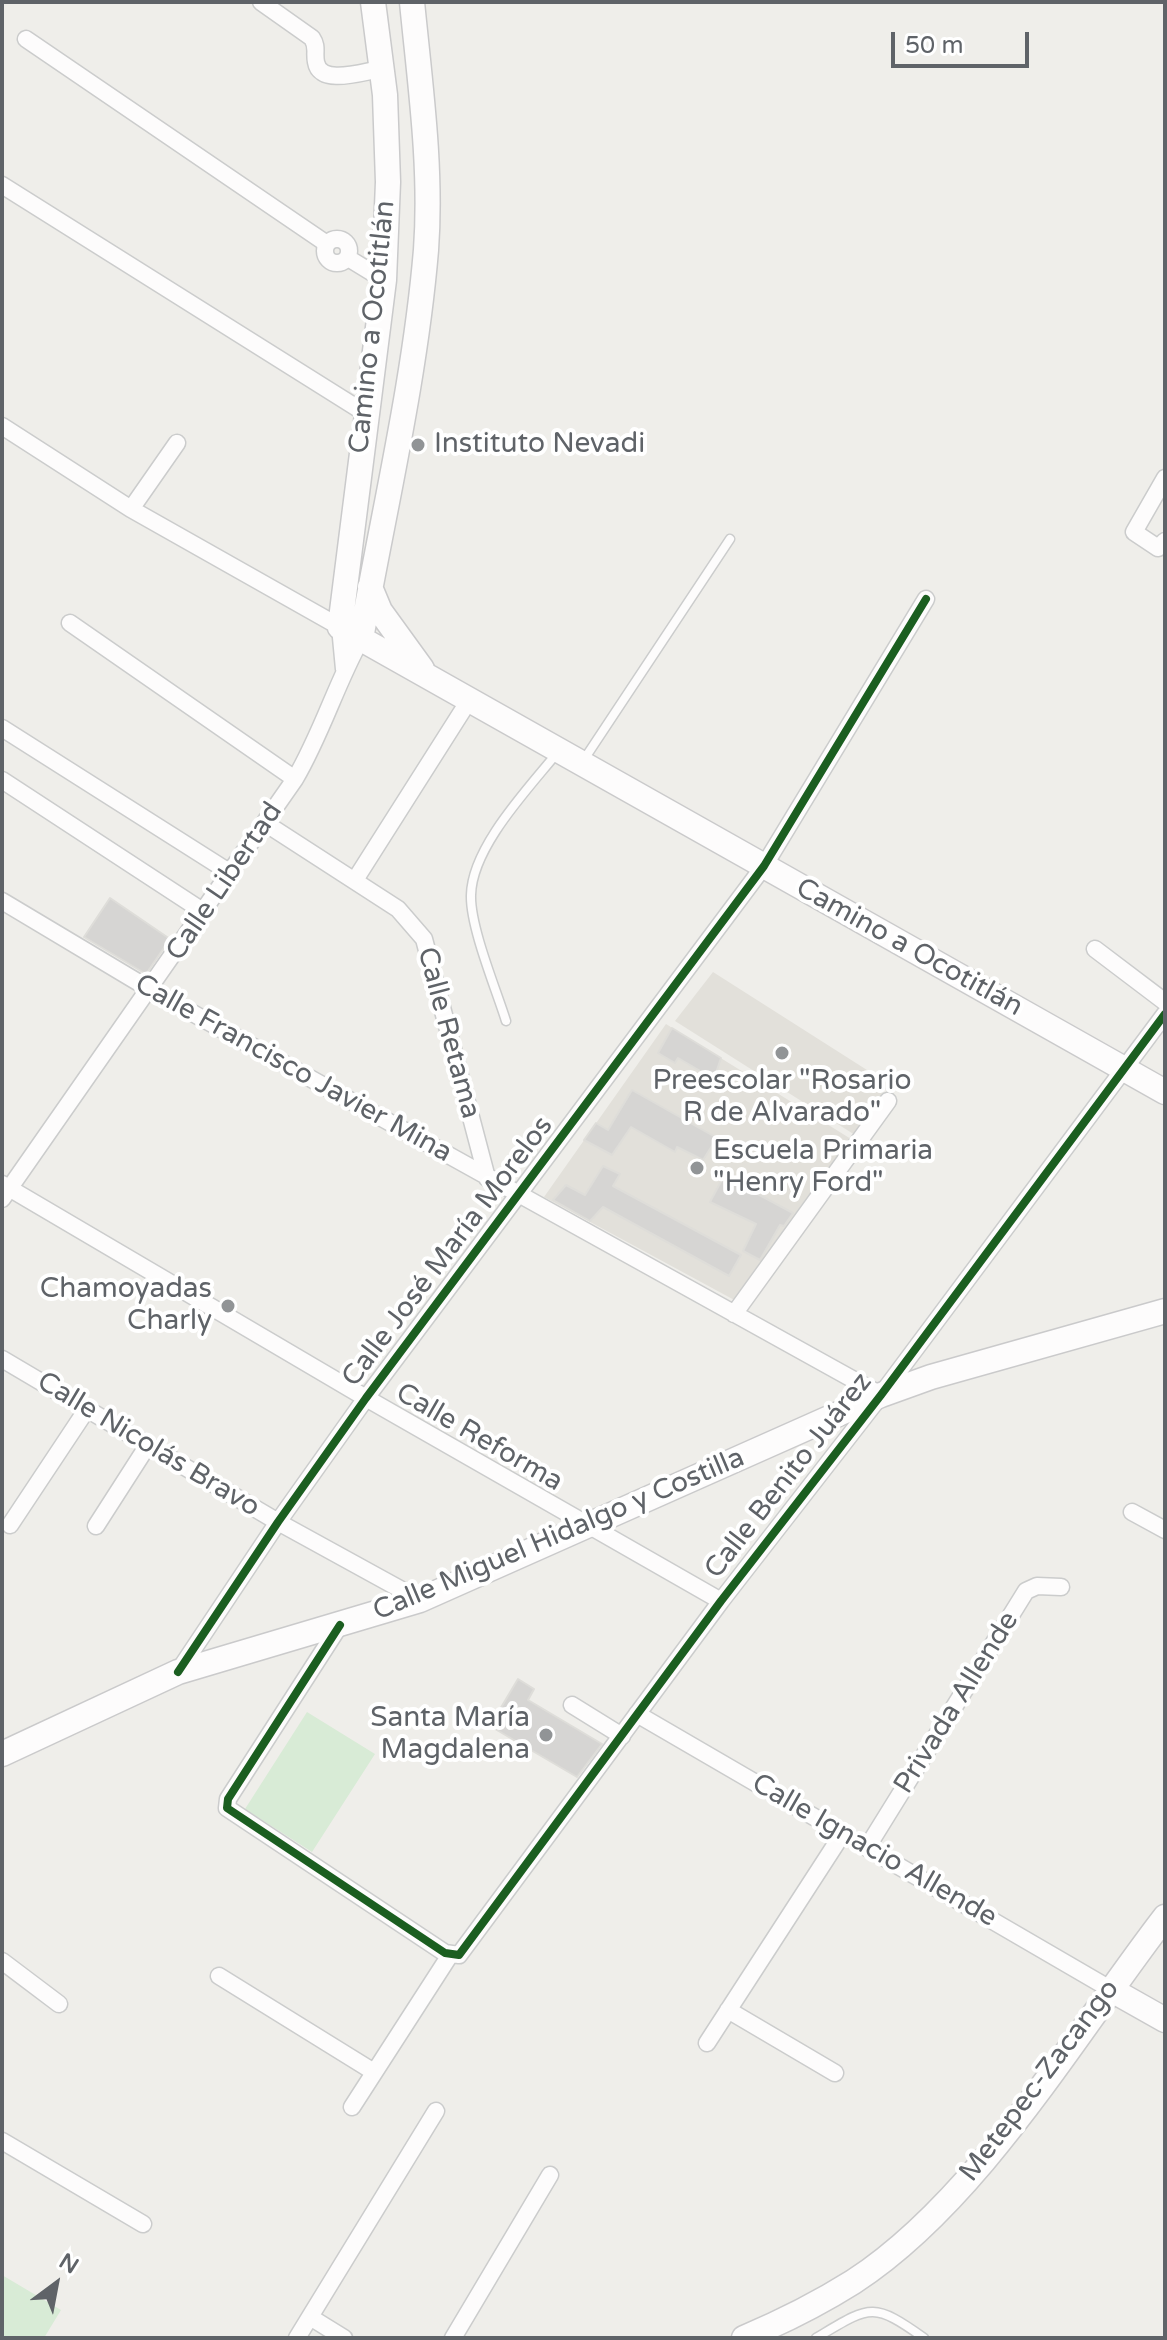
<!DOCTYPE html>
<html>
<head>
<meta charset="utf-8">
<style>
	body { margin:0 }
	#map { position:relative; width:1167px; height:2340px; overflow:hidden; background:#efeeea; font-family:"Varela Round",sans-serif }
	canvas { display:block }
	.frame { position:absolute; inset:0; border:4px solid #5f6368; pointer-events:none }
	.north { position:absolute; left:16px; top:2244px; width:80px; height:80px; -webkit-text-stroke:6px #fff; paint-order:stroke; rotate:32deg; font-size:22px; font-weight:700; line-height:32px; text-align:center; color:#5f6368 }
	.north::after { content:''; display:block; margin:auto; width:28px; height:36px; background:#5f6368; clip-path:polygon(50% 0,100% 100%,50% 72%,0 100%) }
	.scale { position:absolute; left:891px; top:32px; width:138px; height:36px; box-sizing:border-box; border:4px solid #5f6368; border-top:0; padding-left:10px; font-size:24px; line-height:28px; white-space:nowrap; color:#5f6368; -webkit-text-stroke:6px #fff; paint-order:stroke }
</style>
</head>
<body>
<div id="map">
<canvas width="1167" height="2340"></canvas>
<div class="frame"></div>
<div class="north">N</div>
<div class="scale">50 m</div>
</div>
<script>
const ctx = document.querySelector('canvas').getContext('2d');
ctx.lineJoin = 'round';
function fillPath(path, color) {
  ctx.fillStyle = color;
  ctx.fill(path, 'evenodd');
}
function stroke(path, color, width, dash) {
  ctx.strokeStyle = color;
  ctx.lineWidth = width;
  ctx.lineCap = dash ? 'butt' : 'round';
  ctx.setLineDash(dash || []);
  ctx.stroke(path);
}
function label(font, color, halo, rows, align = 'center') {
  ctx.font = font + ' "Varela Round",sans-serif';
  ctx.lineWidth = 8;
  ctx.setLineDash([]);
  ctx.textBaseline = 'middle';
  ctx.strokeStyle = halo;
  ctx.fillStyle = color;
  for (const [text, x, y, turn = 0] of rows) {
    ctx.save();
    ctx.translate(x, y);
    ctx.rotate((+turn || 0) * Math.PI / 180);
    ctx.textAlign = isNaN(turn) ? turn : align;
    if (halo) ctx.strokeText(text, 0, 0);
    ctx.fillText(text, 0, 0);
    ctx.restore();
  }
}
const education = new Path2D(`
	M713,972l176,112 -34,51 -180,-114z
	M666,1024l185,115 -113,163 -194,-105z`);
const green = new Path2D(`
	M307,1712l68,42 -63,98 -67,-43z
	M2,2275l59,35 -17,28h-42z`);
const building = new Path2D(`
	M110,898l60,41 -24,35 -62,-37z
	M672,1028l49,30 -7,21 -36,-21 -3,5 -17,-10z
	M632,1090l85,48 -14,22 -26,-13 -2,5 -44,-25 -19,28 -28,-15 12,-17 12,7z
	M603,1166l17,8 -7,12 128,69 -12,21 -126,-69 -13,14 -37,-21 13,-15 19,10z
	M724,1176l69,37 -9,13 -4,-1 -20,35 -17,-9 13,-27 -46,-22z
	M518,1679l16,10 -6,11 74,44 -25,33 -87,-51z`);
const lane = new Path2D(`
	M583,761l147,-222
	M506,1021c-10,-32 -36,-94 -35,-126 1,-48 57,-106 86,-142
	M816,2338c54,-32 56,-37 108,0`);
const street = new Path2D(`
	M261,2l51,36c6,9 2,14 4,24 4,25 49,9 65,7
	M26,39l301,205
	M2,185l363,228
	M325 251a12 12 0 1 1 24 0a12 12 0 1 1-24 0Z
	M348,258l36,22
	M2,426l129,83 209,118 4,42
	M1165,478l-31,54 24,16 7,-7
	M131,509l46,-66
	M70,623l225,156
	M2,728l227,144
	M2,780l202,132
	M265,823l133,86 26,30 63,239
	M355,880l113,-178
	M2,901l149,89 730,405
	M1095,949l70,53
	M2,1184l364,214 355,203
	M2,1199l293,-420c27,-46 41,-95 66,-140
	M734,1314l154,-213
	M2,1359l276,163 142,78
	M1132,1512l33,18
	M10,1525l77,-116
	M96,1526l52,-81
	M340,1625l-112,174 -1,9 218,145 14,2 262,-354 160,-206 284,-381
	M178,1672l100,-150 88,-124 398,-532 162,-267
	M572,1705l50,31
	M637,1714l473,275
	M868,1846l158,-255 11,-5 24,1
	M2,1961l57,43
	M219,1976l155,96
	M728,2010l107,63
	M707,2043l136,-210
	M352,2107l98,-152
	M2,2141l141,83
	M310,2317l34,21
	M297,2338l139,-227
	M453,2338l97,-163`);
const secondary = new Path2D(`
	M373,2l12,93 3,87 -4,98 -44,347 825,465
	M370,587l10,24 42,58
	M361,639c23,-130 54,-258 65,-389 6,-82 -6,-166 -14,-248
	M2,1754l176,-82 242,-72 461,-205 50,-18 234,-66
	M1110,1989l55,31
	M744,2338c38,-16 74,-34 109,-56 125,-81 221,-247 312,-365`);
const cycleway = new Path2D(`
	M340,1625l-112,174 -1,9 218,145 14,2 262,-354 160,-206 284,-381
	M178,1672l100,-150 88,-124 398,-532 162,-267`);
const markers = [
	[418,445,8,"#919496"],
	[782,1053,8,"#919496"],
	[697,1168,8,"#919496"],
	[228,1306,8,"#919496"],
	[546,1735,8,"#919496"]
];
const streetNames = [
	["Camino a Ocotitlán",373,327,-84],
	["Calle Libertad",225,882,-56],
	["Camino a Ocotitlán",909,948,29],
	["Calle Retama",448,1033,75],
	["Calle Francisco Javier Mina",293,1069,29],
	["Calle José María Morelos",448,1252,-53],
	["Calle Reforma",479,1438,30],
	["Calle Nicolás Bravo",148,1445,31],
	["Calle Benito Juárez",789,1476,-52],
	["Calle Miguel Hidalgo y Costilla",559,1535,-23],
	["Privada Allende",957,1703,-58],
	["Calle Ignacio Allende",874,1851,30],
	["Metepec-Zacango",1040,2081,-53]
];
const poiNames = [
	["Instituto Nevadi",434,445],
	["Preescolar \"Rosario",782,1082,"center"],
	["R de Alvarado\"",782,1114,"center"],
	["Escuela Primaria",713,1152],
	["\"Henry Ford\"",713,1184],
	["Chamoyadas",212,1290,"right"],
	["Charly",212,1322,"right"],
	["Santa María",530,1719,"right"],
	["Magdalena",530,1751,"right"]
];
fillPath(education, '#e2e0da');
fillPath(green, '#d8ebd6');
fillPath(building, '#d6d5d3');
stroke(building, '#deddd9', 2);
stroke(lane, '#cbcccc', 11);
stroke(street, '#cbcccc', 19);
stroke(secondary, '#cacacb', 27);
stroke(lane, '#fdfcfc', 8);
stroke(street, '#fdfcfc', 16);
stroke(secondary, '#fdfcfc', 24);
stroke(cycleway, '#1b5e20', 8);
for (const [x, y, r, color] of markers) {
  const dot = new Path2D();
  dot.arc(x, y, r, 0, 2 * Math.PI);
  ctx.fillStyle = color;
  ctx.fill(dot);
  stroke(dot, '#fff', 3);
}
label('28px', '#5f6368', '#fff', streetNames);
label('28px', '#5f6368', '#fff', poiNames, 'left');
</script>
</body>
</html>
